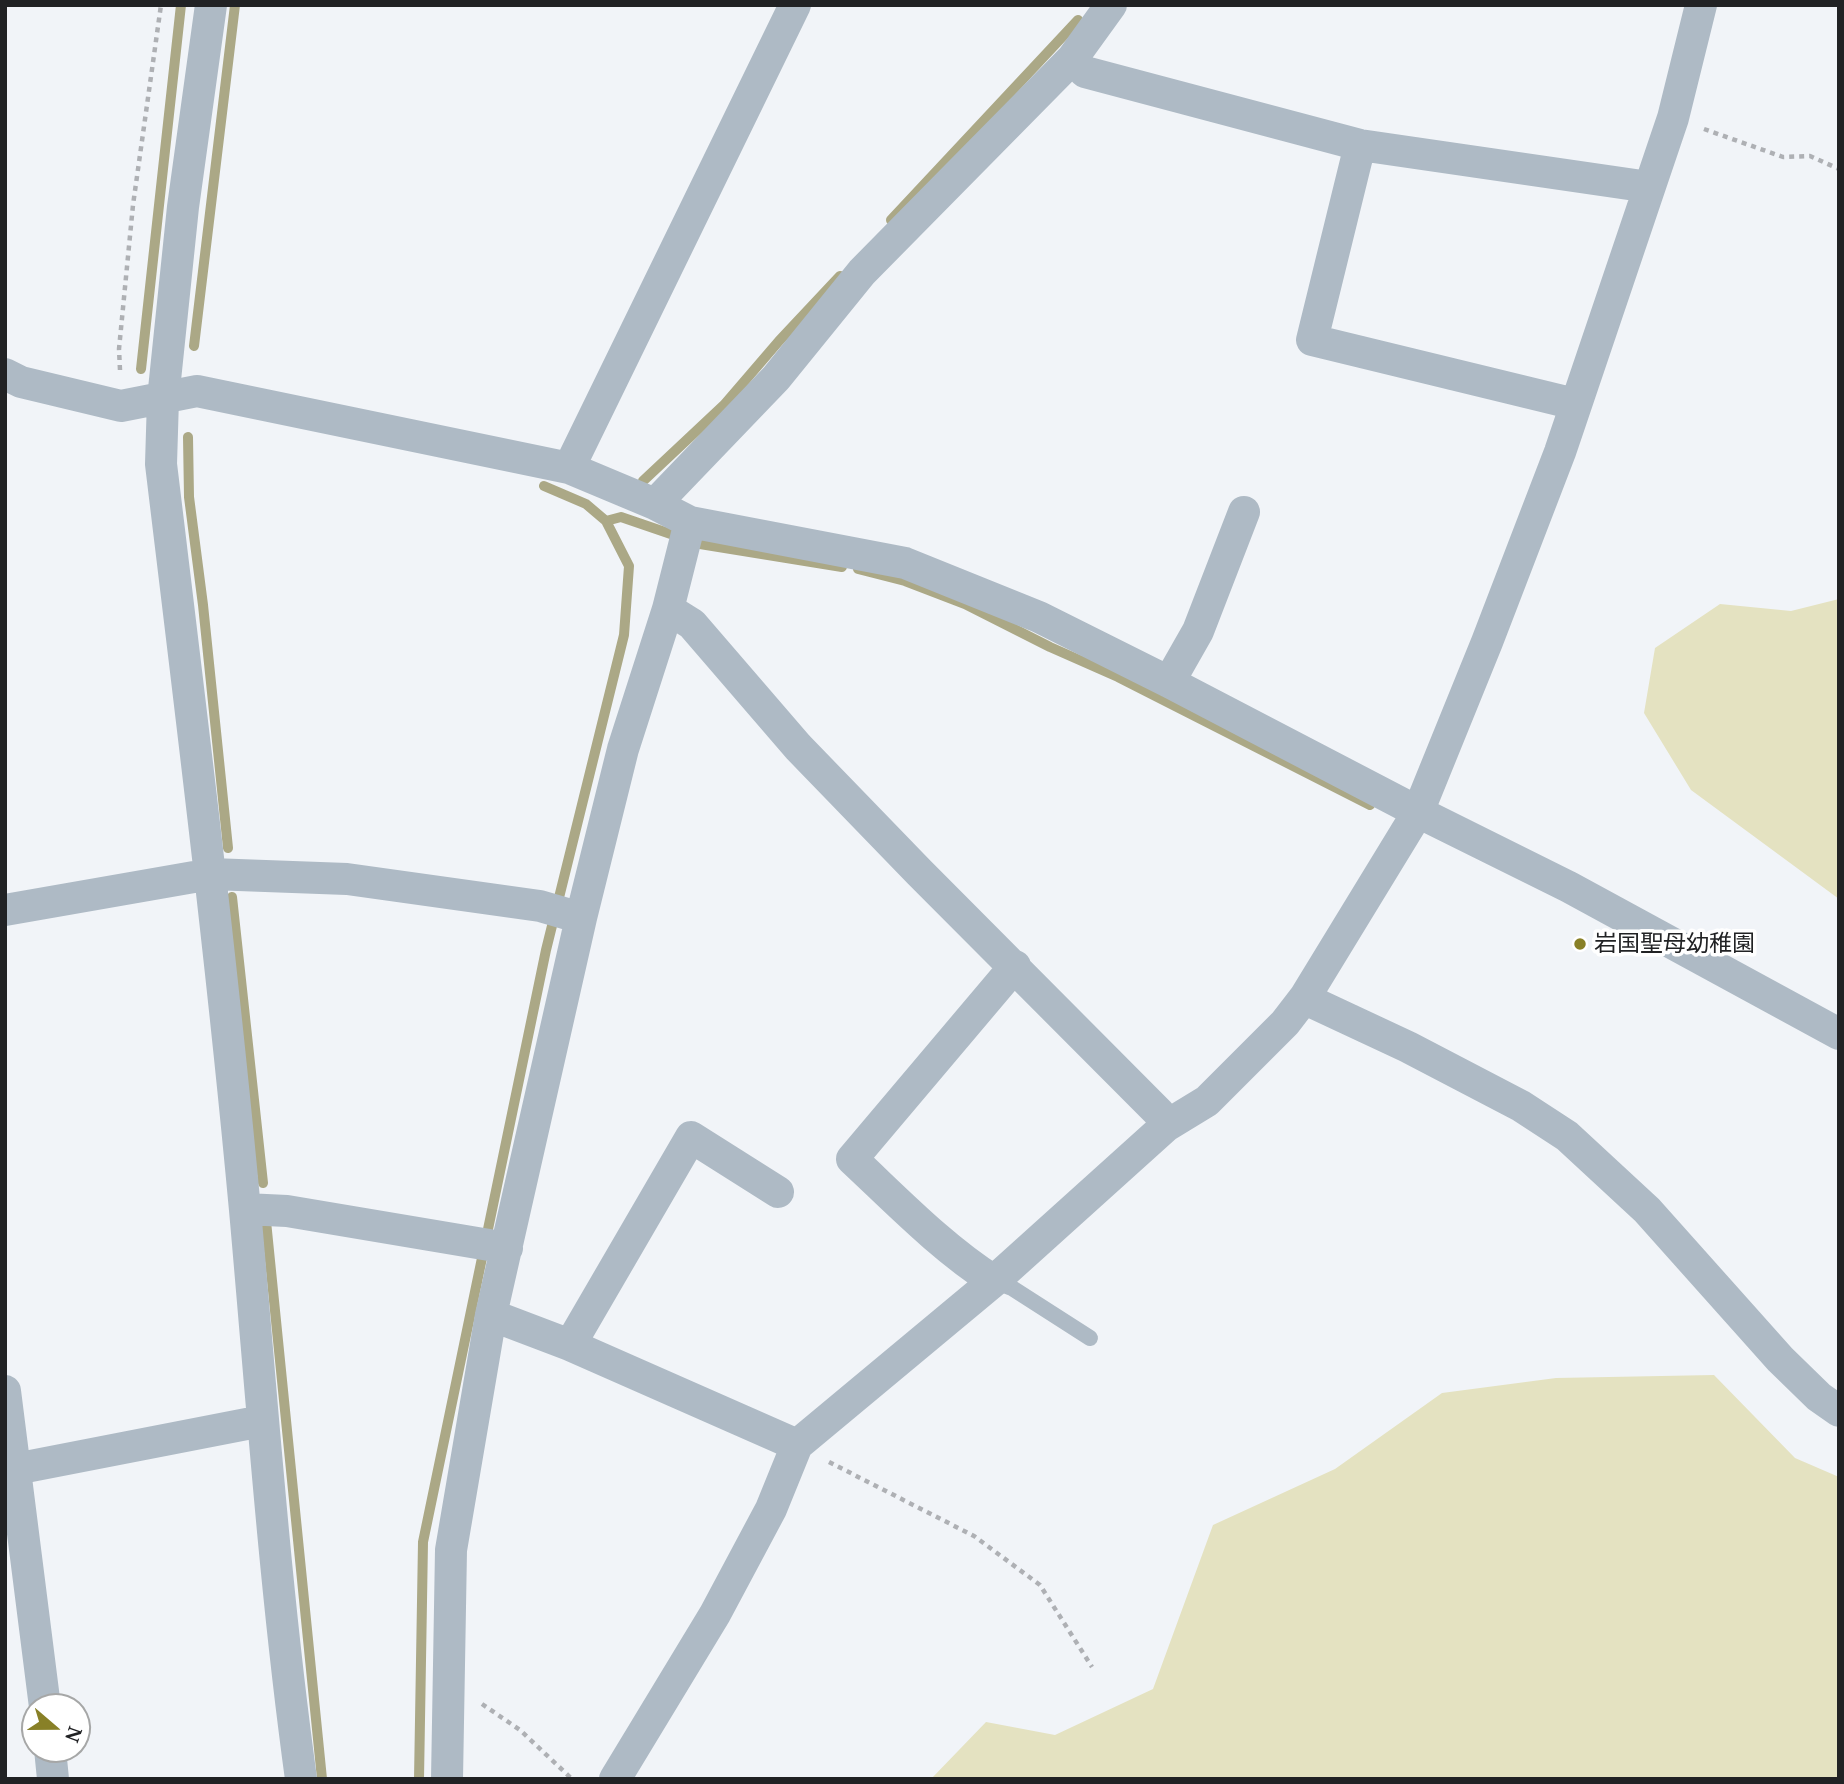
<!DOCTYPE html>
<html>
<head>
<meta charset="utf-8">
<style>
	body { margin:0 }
	#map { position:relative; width:1844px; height:1784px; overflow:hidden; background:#f1f4f8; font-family:"Noto Serif",serif }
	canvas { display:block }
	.frame { position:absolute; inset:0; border:7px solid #212224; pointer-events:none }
	.north { position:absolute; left:21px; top:1693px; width:70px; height:70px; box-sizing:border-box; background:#fff; border:2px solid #a6a7a7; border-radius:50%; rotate:110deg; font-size:19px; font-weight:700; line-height:28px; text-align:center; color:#212224 }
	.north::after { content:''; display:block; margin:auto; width:24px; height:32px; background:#888027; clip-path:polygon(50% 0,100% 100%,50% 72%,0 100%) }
</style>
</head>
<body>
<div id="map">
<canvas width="1844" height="1784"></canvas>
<div class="frame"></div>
<div class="north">N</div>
</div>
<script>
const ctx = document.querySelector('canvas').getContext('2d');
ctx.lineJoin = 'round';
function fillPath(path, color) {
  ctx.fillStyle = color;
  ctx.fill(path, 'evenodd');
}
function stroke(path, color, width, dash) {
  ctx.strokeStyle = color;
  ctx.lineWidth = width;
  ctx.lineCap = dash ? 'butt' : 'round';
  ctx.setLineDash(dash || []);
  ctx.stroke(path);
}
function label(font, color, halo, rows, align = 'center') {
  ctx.font = font + ' "Noto Serif","Noto Sans JP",serif';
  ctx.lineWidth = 7;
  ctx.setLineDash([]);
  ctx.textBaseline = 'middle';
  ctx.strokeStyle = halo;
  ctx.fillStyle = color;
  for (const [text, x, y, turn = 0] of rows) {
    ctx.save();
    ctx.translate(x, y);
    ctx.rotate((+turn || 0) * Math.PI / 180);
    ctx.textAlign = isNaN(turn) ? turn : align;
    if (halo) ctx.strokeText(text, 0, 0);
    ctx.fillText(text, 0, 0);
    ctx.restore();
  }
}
const green = new Path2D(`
	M1839,599v300l-148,-109 -47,-77 11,-65 65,-44 71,7z
	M1714,1375l81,83 44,19v302h-908l55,-57 69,13 98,-46 60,-164 122,-56 107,-76 114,-15z`);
const stream = new Path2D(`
	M891,220l187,-200
	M194,346l41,-341
	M141,369l40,-364
	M188,437l1,60 14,108 25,243
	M643,481l81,-76 55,-64 61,-65
	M606,521l15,-4 79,27 142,23
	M858,569l47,12 60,23 85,43 68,30 252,128
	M232,897l31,286
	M266,1221l56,558
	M419,1779l4,-237 123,-592 78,-315 5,-69 -23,-45 -20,-17 -42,-18`);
const path = new Path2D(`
	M1704,129l79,28 27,-1 29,13
	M120,370l-1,-21 14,-144 28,-200
	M829,1462l145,74 66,49 52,82
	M482,1704l38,26 52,49`);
const lane = new Path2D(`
	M994,1281l18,7 78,50`);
const street = new Path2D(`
	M211,5l-28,202 -20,192 -2,65c30,249 61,497 84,746 17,190 30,380 56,569
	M1072,59l13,13 275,73 289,42
	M1360,145l-48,195 263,64
	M5,374l16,8 100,24 76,-15 372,77 86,36 35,18 215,41 134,54 130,65 249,130 151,75 270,147
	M569,468l226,-463
	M655,504l121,-126 86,-106 210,-213 39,-54
	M668,609l24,15 106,123 121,125 240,241 7,13
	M1169,682l29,-51 46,-119
	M5,910l206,-36 136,5 193,27 41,12
	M1305,997l11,7 92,43 113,59 46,30 80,74 133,149 39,38 20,14
	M245,1209l42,2 220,37
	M994,1281c-52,-33 -97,-80 -142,-122l163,-193
	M491,1315l79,30 227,100
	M570,1345l121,-208 87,55
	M5,1391l40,316
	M5,1471l257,-50
	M50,1749l3,30
	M447,1779l4,-229 40,-235 90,-397 42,-169 45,-140 22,-87
	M615,1779l100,-165 56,-105 26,-64 197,-164 172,-155 41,-25 78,-78 20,-26 113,-185 69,-170 73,-190 113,-334 28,-113`);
const markers = [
	[1580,944,7,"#888027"]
];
const poiNames = [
	["岩国聖母幼稚園",1594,944]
];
fillPath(green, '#e4e2c1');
stroke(stream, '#aba886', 10);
stroke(path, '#aeb0b4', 4.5, [5, 5]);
stroke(lane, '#aebac5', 16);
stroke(street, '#aebac5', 32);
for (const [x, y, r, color] of markers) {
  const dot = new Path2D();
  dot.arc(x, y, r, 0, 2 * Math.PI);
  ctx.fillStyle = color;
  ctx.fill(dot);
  stroke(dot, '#fff', 2.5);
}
label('23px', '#212224', '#fff', poiNames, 'left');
</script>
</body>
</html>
